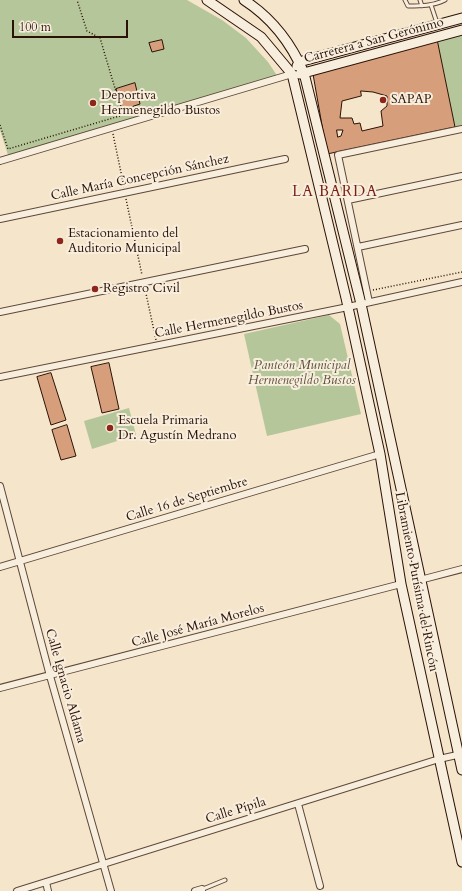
<!DOCTYPE html>
<html>
<head>
<meta charset="utf-8">
<style>
	body { margin:0 }
	#map { position:relative; width:462px; height:891px; overflow:hidden; background:#f5e5ca; font-family:Cardo,serif }
	canvas { display:block }
	.scale { position:absolute; left:12px; top:20px; width:116px; height:18px; box-sizing:border-box; border:2px solid #2b1207; border-top:0; padding-left:5px; font-size:12px; line-height:14px; white-space:nowrap; color:#2b1207; -webkit-text-stroke:3px #f8eedd; paint-order:stroke }
</style>
</head>
<body>
<div id="map">
<canvas width="462" height="891"></canvas>
<div class="scale">100 m</div>
</div>
<script>
const ctx = document.querySelector('canvas').getContext('2d');
ctx.lineJoin = 'round';
function fillPath(path, color) {
  ctx.fillStyle = color;
  ctx.fill(path, 'evenodd');
}
function stroke(path, color, width, dash) {
  ctx.strokeStyle = color;
  ctx.lineWidth = width;
  ctx.lineCap = dash ? 'butt' : 'round';
  ctx.setLineDash(dash || []);
  ctx.stroke(path);
}
function label(font, color, halo, rows, align = 'center') {
  ctx.font = font + ' Cardo,serif';
  ctx.lineWidth = 4;
  ctx.setLineDash([]);
  ctx.textBaseline = 'middle';
  ctx.strokeStyle = halo;
  ctx.fillStyle = color;
  for (const [text, x, y, turn = 0] of rows) {
    ctx.save();
    ctx.translate(x, y);
    ctx.rotate((+turn || 0) * Math.PI / 180);
    ctx.textAlign = isNaN(turn) ? turn : align;
    if (halo) ctx.strokeText(text, 0, 0);
    ctx.fillText(text, 0, 0);
    ctx.restore();
  }
}
const green = new Path2D(`
	M0,0h187l35,20 24,18 22,24 10,15 -270,78 -8,-25z
	M462,33v92l-7,2 -18,-88z
	M329,315l11,9 21,90 -94,22 -23,-102z
	M129,408l7,27 -44,14 -8,-28z`);
const building = new Path2D(`
	M437,39l18,88 -128,27 -14,-80z
	M162,40l2,9 -12,3 -3,-9z
	M135,83l5,21 -18,6 -6,-21z
	M361,91l12,1 14,4v10l-6,5 2,15 -21,5 -2,-8 -6,1 -2,-6h-12l2,-17 19,-5z
	M337,130h6l-2,6 -3,1z
	M109,363l10,46 -17,4 -11,-46z
	M51,373l15,47 -15,5 -14,-48z
	M67,425l9,31 -15,4 -9,-30z`);
const path = new Path2D(`
	M0,125l8,24 115,-34 -23,-77 -13,-7 -10,-31
	M113,134l11,53
	M126,199l16,76
	M145,289l11,51
	M373,290l89,-18`);
const lane = new Path2D(`
	M405,0l3,6c13,0 25,0 37,-6
	M420,0l2,6
	M431,5l6,18
	M203,889l22,-9`);
const street = new Path2D(`
	M0,161l292,-87
	M348,200l114,-24
	M0,219l285,-60
	M358,247l104,-22
	M369,302l-31,-147 124,-26
	M0,312l305,-63
	M0,377l348,-70 114,-25
	M0,486l50,190 61,215
	M0,567l380,-113
	M420,580l42,-11
	M0,688l401,-104
	M298,804l22,82
	M46,882l2,9
	M17,891l422,-132 23,-5
	M195,891l7,-2v2`);
const secondary = new Path2D(`
	M207,0l54,37 31,37 54,224 34,156 21,130 61,278
	M244,0c28,18 47,43 60,73l57,231 101,466
	M297,66l2,-4 163,-44
	M300,74l162,-44`);
const markers = [
	[383,100,4,"#8f2418"],
	[93,103,4,"#8f2418"],
	[60,241,4,"#8f2418"],
	[95,289,4,"#8f2418"],
	[110,428,4,"#8f2418"]
];
const streetNames = [
	["Carretera a San Gerónimo",374,41,-15],
	["Calle María Concepción Sánchez",140,178,-12],
	["Calle Hermenegildo Bustos",229,320,-11],
	["Calle 16 de Septiembre",187,500,-17],
	["Libramiento Purísima del Rincón",416,582,79],
	["Calle José María Morelos",198,626,-15],
	["Calle Ignacio Aldama",65,686,74],
	["Calle Pípila",236,811,-17]
];
const poiNames = [
	["Deportiva",101,96],
	["Hermenegildo Bustos",101,111],
	["SAPAP",391,100],
	["Estacionamiento del",68,234],
	["Auditorio Municipal",68,249],
	["Registro Civil",103,289],
	["Escuela Primaria",118,421],
	["Dr. Agustín Medrano",118,436]
];
const parkNames = [
	["Panteón Municipal",302,366],
	["Hermenegildo Bustos",302,381]
];
const quarterNames = [
	["LA BARDA",335,193]
];
fillPath(green, '#b6c69b');
fillPath(building, '#d69e7b');
stroke(building, '#2b1207', 1);
stroke(lane, '#5e4738', 5);
stroke(street, '#5e4738', 8);
stroke(secondary, '#2b1207', 11);
stroke(path, '#2b1207', 1.5, [1, 2]);
stroke(lane, '#f8eedd', 3);
stroke(street, '#f8eedd', 6);
stroke(secondary, '#f8eedd', 9);
for (const [x, y, r, color] of markers) {
  const dot = new Path2D();
  dot.arc(x, y, r, 0, 2 * Math.PI);
  ctx.fillStyle = color;
  ctx.fill(dot);
  stroke(dot, '#f8eedd', 1.5);
}
label('13px', '#2b1207', '#f8eedd', streetNames);
label('13px', '#2b1207', '#f8eedd', poiNames, 'left');
label('italic 13px', '#5c513b', '#f8eedd', parkNames);
ctx.letterSpacing = '1px';
label('15px', '#7a1f14', '#f8eedd', quarterNames);
ctx.letterSpacing = '0px';
</script>
</body>
</html>
